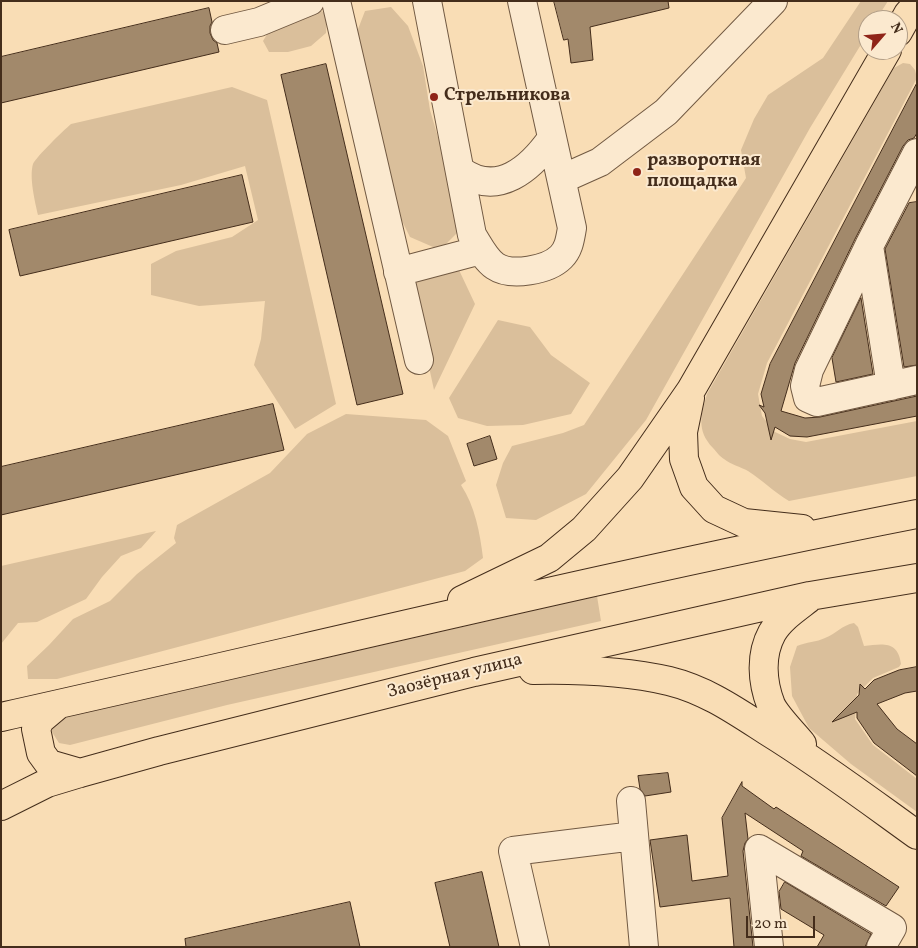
<!DOCTYPE html>
<html>
<head>
<meta charset="utf-8">
<style>
	body { margin:0 }
	#map { position:relative; width:918px; height:948px; overflow:hidden; background:#f9ddb5; font-family:Vollkorn,serif }
	canvas { display:block }
	.frame { position:absolute; inset:0; border:2px solid #442d1b; pointer-events:none }
	.north { position:absolute; left:858px; top:10px; width:50px; height:50px; box-sizing:border-box; background:#fbe9cf; border:1px solid #b29e87; border-radius:50%; rotate:63deg; font-size:14px; font-weight:700; line-height:20px; text-align:center; color:#442d1b }
	.north::after { content:''; display:block; margin:auto; width:18px; height:22px; background:#8f2418; clip-path:polygon(50% 0,100% 100%,50% 72%,0 100%) }
	.scale { position:absolute; left:746px; top:916px; width:69px; height:22px; box-sizing:border-box; border:2px solid #442d1b; border-top:0; padding-left:6px; font-size:15px; line-height:18px; white-space:nowrap; color:#442d1b; -webkit-text-stroke:4px #fbe9cf; paint-order:stroke }
</style>
</head>
<body>
<div id="map">
<canvas width="918" height="948"></canvas>
<div class="frame"></div>
<div class="north">N</div>
<div class="scale">20 m</div>
</div>
<script>
const ctx = document.querySelector('canvas').getContext('2d');
ctx.lineJoin = 'round';
function fillPath(path, color) {
  ctx.fillStyle = color;
  ctx.fill(path, 'evenodd');
}
function stroke(path, color, width, dash) {
  ctx.strokeStyle = color;
  ctx.lineWidth = width;
  ctx.lineCap = dash ? 'butt' : 'round';
  ctx.setLineDash(dash || []);
  ctx.stroke(path);
}
function label(font, color, halo, rows, align = 'center') {
  ctx.font = font + ' Vollkorn,serif';
  ctx.lineWidth = 4;
  ctx.setLineDash([]);
  ctx.textBaseline = 'middle';
  ctx.strokeStyle = halo;
  ctx.fillStyle = color;
  for (const [text, x, y, turn = 0] of rows) {
    ctx.save();
    ctx.translate(x, y);
    ctx.rotate((+turn || 0) * Math.PI / 180);
    ctx.textAlign = isNaN(turn) ? turn : align;
    if (halo) ctx.strokeText(text, 0, 0);
    ctx.fillText(text, 0, 0);
    ctx.restore();
  }
}
const green = new Path2D(`
	M861,1h27l-12,19h-8v13l-58,95 -164,292 -60,74 -50,26 -30,-2 -10,-33 7,-22 9,-17 51,-13 21,-8 162,-247 -5,-28 13,-31 14,-24 55,-37z
	M317,6l10,10 -1,17 -15,13 -23,6h-19l-6,-11 9,-15z
	M391,7l17,19 15,40 7,44 19,65 8,58 -17,17 -30,-13 -20,-40 -35,-160 10,-26z
	M903,63l7,1 5,6 2,8 -150,285 -9,31 4,22 13,16 15,7 16,3 111,-21v55l-128,25c-15,-9 -27,-21 -41,-30 -7,-4 -18,-7 -24,-12 -4,-2 -8,-8 -11,-11 -17,-18 -12,-33 -6,-54l187,-326z
	M232,87l35,13 69,304 -41,25 -41,-64 7,-26 4,-38 -66,5 -48,-11v-31l25,-13 56,-14 26,-17 -13,-54 -64,19 -143,30c-3,-13 -9,-38 -5,-51 4,-8 30,-33 38,-40z
	M459,270l16,34 -41,86 -24,-111z
	M498,320l32,7 21,28 39,28 -19,31 -48,11 -36,1 -29,-8 -9,-20z
	M346,414l80,6 22,16 18,45 -5,4c14,21 19,48 22,73l-18,13 -408,108h-29l-1,-13 22,-21 24,-26 37,-18 27,-27 39,-31 -2,-5 3,-13 93,-52 37,-39z
	M156,531l-15,17 -20,8 -19,21 -16,22 -49,23 -19,1 -17,21v-78z
	M597,596l4,25 -374,84 -157,40 -11,-2 -7,-11v-7l8,-6 21,-5z
	M854,623l4,4 6,19c18,-2 34,-6 37,18l-2,3 -26,11 -16,16 -2,25 18,26 44,34v33l-66,-48 -42,-36 -17,-32 -2,-29 7,-21c9,-4 20,-4 28,-8 11,-4 17,-13 29,-15z`);
const building = new Path2D(`
	M554,1h114l1,7 -79,19 3,33 -22,3 -3,-24 -4,1z
	M209,8l3,14 -2,4v7l3,7 4,3 2,9 -218,51v-46z
	M326,64l77,330 -46,11 -76,-330z
	M917,83v50l-3,5 -6,2 -5,6 -48,93 -60,124 -14,48 24,7 15,-1 97,-21v20l-110,21 -17,-1 -15,-9 -4,13 -6,-27 -6,-8 5,2 -3,-13 9,-30z
	M242,175l11,47 -233,54 -11,-46z
	M917,202v163l-13,2 -19,-118 24,-46z
	M861,298l12,76 -37,8 -4,-24z
	M273,404l11,46 -283,65v-48z
	M490,436l7,23 -23,7 -7,-22z
	M917,667v24l-12,2 -28,11 20,25 20,15v32l-43,-33 -17,-25v-6l-25,10 27,-27 1,-11 5,5 9,-9 25,-10z
	M668,773l3,19 -26,4 -5,-7 -2,-13z
	M742,782v4l32,23 2,-2 123,80 -13,19 -85,-50 2,-5 -58,-38 3,26 -3,4 -2,8 10,96h-19l-4,-49 -70,9 -10,-67 37,-5 5,46 36,-5 -6,-58z
	M482,872l17,75h-49l-15,-64z
	M785,882l86,52 -6,13h-48l7,-12 -43,-26 -2,-17z
	M350,902l10,45h-174l-1,-8z`);
const minor = new Path2D(`
	M336,1l83,359
	M427,1l45,234c7,11 13,24 23,31 16,11 53,4 66,-9 8,-8 9,-18 11,-29l-50,-227
	M225,30l34,-8 51,-21
	M917,153l-48,93 -60,124 -4,16 3,12 9,4 100,-22
	M461,171c37,27 70,-3 91,-33
	M562,179l38,-17 66,-50 107,-111
	M869,246l22,140
	M398,272l83,-22
	M631,801l13,146
	M759,849l133,79 -11,19
	M759,849l10,98
	M535,947l-22,-96 121,-15`);
const major = new Path2D(`
	M898,32l10,-18 9,-10
	M690,398l-7,34 1,27 10,28 20,22 30,14 58,6
	M462,600l87,-42 35,-29 46,-51 61,-88 196,-340
	M533,670c45,-1 92,1 136,11 37,9 67,30 98,50 52,32 100,68 150,104
	M59,704l-19,16 -4,9 5,24 8,11 31,9
	M1,717c305,-68 609,-143 916,-203
	M802,744c-8,-10 -26,-28 -31,-39 -9,-23 -11,-50 1,-72 8,-14 23,-24 36,-34
	M1,806l46,-23 33,-10 79,-22 315,-79 336,-76 107,-18`);
const markers = [
	[434,97,5,"#8f2418"],
	[637,172,5,"#8f2418"]
];
const poiNames = [
	["Стрельникова",444,97],
	["разворотная",647,162],
	["площадка",647,183]
];
const streetNames = [
	["Заозёрная улица",455,677,-14]
];
fillPath(green, '#dabf9b');
fillPath(building, '#a2896b');
stroke(building, '#442d1b', 1);
stroke(minor, '#715942', 30);
stroke(major, '#442d1b', 30);
stroke(minor, '#fbe9cf', 28);
stroke(major, '#f9ddb5', 28);
for (const [x, y, r, color] of markers) {
  const dot = new Path2D();
  dot.arc(x, y, r, 0, 2 * Math.PI);
  ctx.fillStyle = color;
  ctx.fill(dot);
  stroke(dot, '#fbe9cf', 2);
}
label('bold 18px', '#442d1b', '#fbe9cf', poiNames, 'left');
label('18px', '#442d1b', '#fbe9cf', streetNames);
</script>
</body>
</html>
